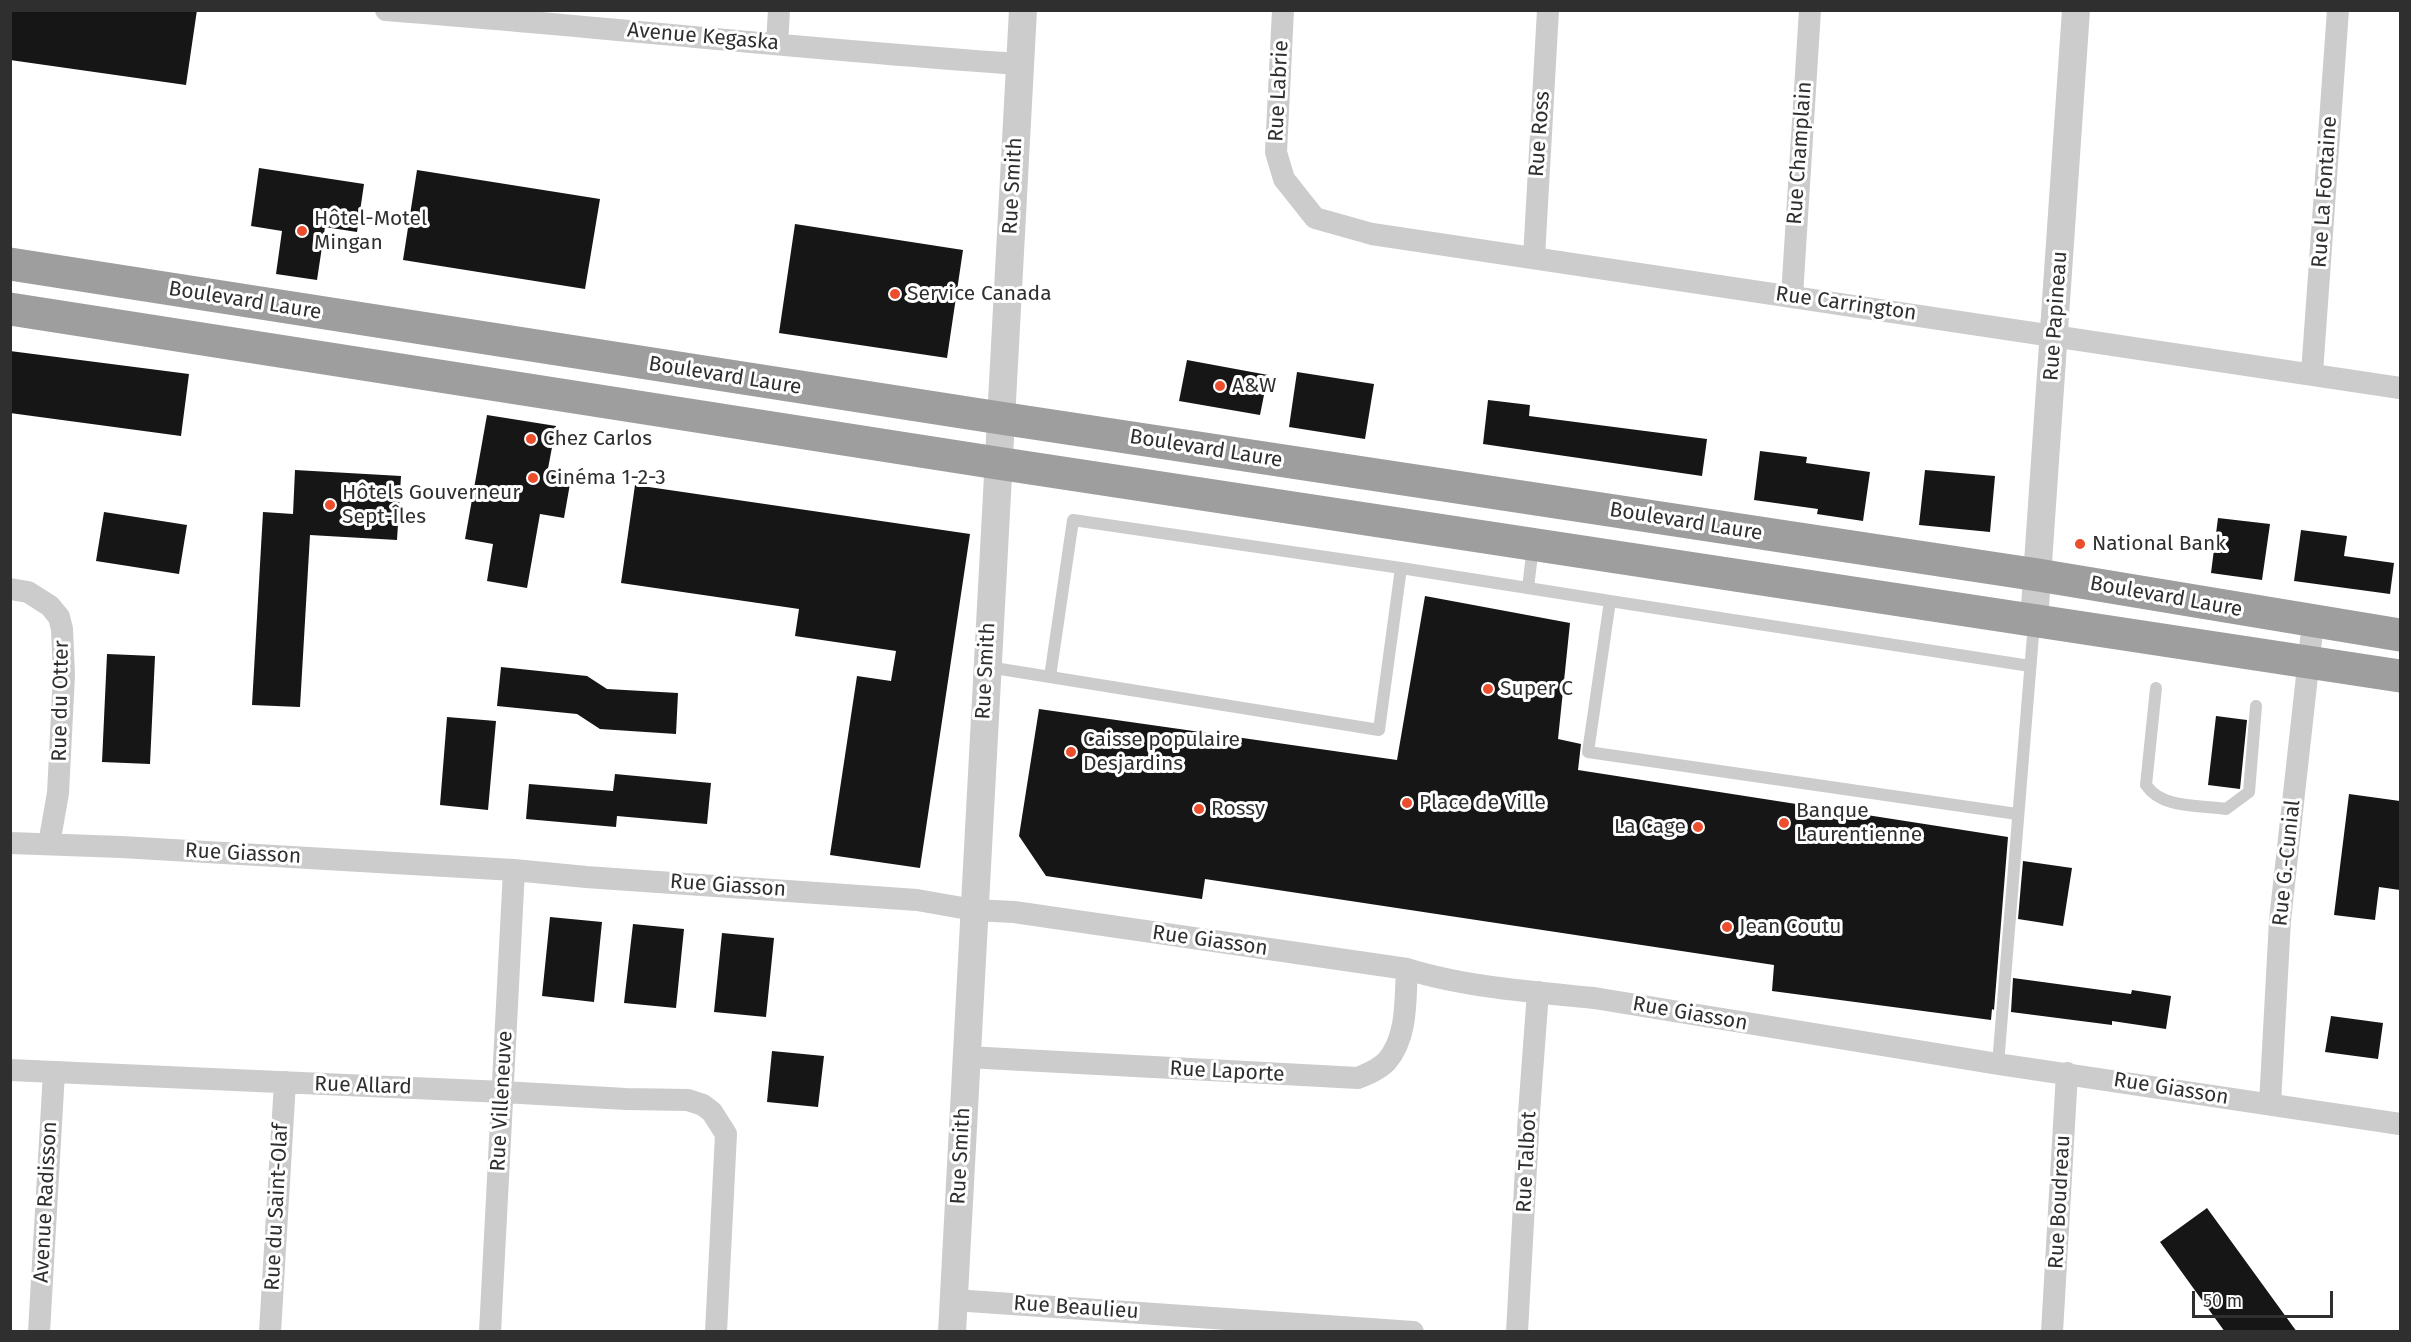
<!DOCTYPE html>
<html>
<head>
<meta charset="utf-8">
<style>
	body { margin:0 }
	#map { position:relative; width:2411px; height:1342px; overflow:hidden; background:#fff; font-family:"Fira Sans",sans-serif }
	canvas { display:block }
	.frame { position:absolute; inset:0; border:12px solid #2f2f2f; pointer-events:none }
	.scale { position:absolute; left:2192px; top:1291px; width:141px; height:27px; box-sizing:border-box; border:3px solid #2f2f2f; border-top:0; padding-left:8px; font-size:18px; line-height:21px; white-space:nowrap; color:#2f2f2f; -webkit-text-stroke:4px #fff; paint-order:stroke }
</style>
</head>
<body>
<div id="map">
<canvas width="2411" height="1342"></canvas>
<div class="frame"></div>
<div class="scale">50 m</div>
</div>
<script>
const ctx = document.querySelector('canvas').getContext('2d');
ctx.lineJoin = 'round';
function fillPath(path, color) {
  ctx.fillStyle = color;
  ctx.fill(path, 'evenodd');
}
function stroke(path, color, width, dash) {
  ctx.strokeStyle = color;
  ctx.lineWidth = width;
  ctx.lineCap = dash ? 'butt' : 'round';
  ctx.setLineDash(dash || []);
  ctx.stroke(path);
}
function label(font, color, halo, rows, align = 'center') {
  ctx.font = font + ' "Fira Sans",sans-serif';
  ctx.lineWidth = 6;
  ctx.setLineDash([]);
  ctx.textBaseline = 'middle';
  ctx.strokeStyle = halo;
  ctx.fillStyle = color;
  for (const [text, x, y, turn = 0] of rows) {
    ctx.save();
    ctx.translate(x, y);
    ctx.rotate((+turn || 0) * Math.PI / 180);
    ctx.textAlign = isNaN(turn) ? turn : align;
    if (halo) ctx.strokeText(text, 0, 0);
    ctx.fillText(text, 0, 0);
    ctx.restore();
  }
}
const building = new Path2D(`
	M10,10h187l-11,75 -176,-25z
	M259,168l105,16 -7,48 -32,-5 -8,53 -41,-6 6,-43 -31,-5z
	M417,170l183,29 -15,90 -182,-29z
	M795,224l168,26 -16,108 -168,-25z
	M10,351l179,23 -8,62 -171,-23z
	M1187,360l81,15 -8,40 -81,-14z
	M1297,372l77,12 -9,55 -76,-12z
	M1488,400l42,5 -1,11 178,23 -5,37 -219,-32z
	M487,415l69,11 -9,48 24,4 -7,40 -24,-4 -13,74 -40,-7 6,-37 -28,-5z
	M1760,451l47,6 -1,6 64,9 -7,49 -46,-7 1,-5 -64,-9z
	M295,470l106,6 -4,64 -87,-5 -10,172 -48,-2 11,-193 30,2z
	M1925,470l70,6 -5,56 -71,-7z
	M635,485l335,49 -50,334 -90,-13 27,-179 34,5 5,-30 -101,-15 4,-27 -178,-26z
	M104,512l83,13 -8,49 -83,-13z
	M2218,518l52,6 -8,56 -51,-7z
	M2301,530l46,6 -3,20 50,7 -4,31 -96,-13z
	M1425,596l145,27 -12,116 23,5 -3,26 430,67 -14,173 -2,-1 -1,11 -219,-29 2,-26 -569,-86 -3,20 -156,-23 -27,-40 20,-127 358,51z
	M107,654l48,2 -5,108 -48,-2z
	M501,667l86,9 20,13 71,4 -2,41 -76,-5 -23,-15 -80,-8z
	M2216,716l31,4 -7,69 -32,-4z
	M447,717l49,4 -8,89 -48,-5z
	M615,774l96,9 -4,41 -90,-8 -1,11 -90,-8 3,-35 84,7z
	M2349,794l51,7v89l-21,-3 -4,33 -41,-5z
	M2023,861l49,7 -9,58 -45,-7z
	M550,917l52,5 -8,80 -52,-6z
	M633,924l51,5 -8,79 -52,-5z
	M722,933l52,5 -8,79 -52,-5z
	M2013,978l118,16 1,-4 39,6 -5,33 -54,-8v4l-101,-13z
	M2331,1016l52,7 -5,36 -53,-7z
	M772,1051l52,5 -6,51 -51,-5z
	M2207,1208l90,124h-72l-65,-90z`);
const service = new Path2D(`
	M1528,588l5,-42
	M1610,601l420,65
	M988,667l391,63 22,-162 209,33 -22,151 429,62
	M1050,677l23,-157 328,48
	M2156,688l-10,97c16,24 53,20 80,24l23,-17 7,-86
	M1998,1064l36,-441`);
const minor = new Path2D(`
	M386,10c211,16 422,40 634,54
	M1283,10l-7,142 8,27 31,39 57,16 1028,154
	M777,44l2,-34
	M1534,257l14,-247
	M1792,296l18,-286
	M2312,373l26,-363
	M10,589l18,3 22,14 9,11 3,12 2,46 -6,118 -9,51
	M10,843l111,4 393,23 72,7 331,23 57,10 40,2 393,57c57,18 127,23 187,29l404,66 402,60
	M967,1057l391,21c9,-4 22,-9 29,-17 21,-25 18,-61 20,-92
	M10,1070l493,22 123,7 62,1 15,5 9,7 14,22 -10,198
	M2270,1104l10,-184 33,-298
	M954,1300l459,32
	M39,1332l15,-260
	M270,1332l15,-250
	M490,1332l24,-462
	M1517,1332l12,-219 9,-121
	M2052,1332l15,-259`);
const tertiary = new Path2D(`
	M2034,621l42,-611
	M952,1332l71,-1322`);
const trunk = new Path2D(`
	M10,264l990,154 1038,157 362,60
	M10,309l987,154 1403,213`);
const markers = [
	[302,231,6,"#ec4d2c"],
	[895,294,6,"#ec4d2c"],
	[1220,386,6,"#ec4d2c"],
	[531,439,6,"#ec4d2c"],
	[533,478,6,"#ec4d2c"],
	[330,505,6,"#ec4d2c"],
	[2080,544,6,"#ec4d2c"],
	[1488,689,6,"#ec4d2c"],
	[1071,752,6,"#ec4d2c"],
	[1407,803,6,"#ec4d2c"],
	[1199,809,6,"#ec4d2c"],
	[1784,823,6,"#ec4d2c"],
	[1698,827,6,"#ec4d2c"],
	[1727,927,6,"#ec4d2c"]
];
const streetNames = [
	["Avenue Kegaska",703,37,5],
	["Rue Labrie",1279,91,-87],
	["Rue Ross",1540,134,-86],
	["Rue Champlain",1800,153,-86],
	["Rue Smith",1013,186,-87],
	["Rue La Fontaine",2325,192,-86],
	["Boulevard Laure",245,301,9],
	["Rue Carrington",1846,304,8],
	["Rue Papineau",2056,316,-86],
	["Boulevard Laure",725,376,9],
	["Boulevard Laure",1206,449,9],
	["Boulevard Laure",1686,522,9],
	["Boulevard Laure",2166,597,10],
	["Rue Smith",986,671,-87],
	["Rue du Otter",61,701,-89],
	["Rue Giasson",243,854,3],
	["Rue G.-Cunial",2287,863,-84],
	["Rue Giasson",728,886,4],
	["Rue Giasson",1210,941,8],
	["Rue Giasson",1690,1014,10],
	["Rue Laporte",1227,1072,3],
	["Rue Allard",363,1086,2],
	["Rue Giasson",2171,1089,9],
	["Rue Villeneuve",502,1101,-87],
	["Rue Smith",961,1156,-87],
	["Rue Talbot",1527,1162,-87],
	["Avenue Radisson",46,1202,-87],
	["Rue Boudreau",2060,1202,-87],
	["Rue du Saint-Olaf",277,1207,-87],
	["Rue Beaulieu",1076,1308,4]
];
const poiNames = [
	["Hôtel-Motel",314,219],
	["Mingan",314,243],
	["Service Canada",907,294],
	["A&W",1232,386],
	["Chez Carlos",543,439],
	["Cinéma 1-2-3",545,478],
	["Hôtels Gouverneur",342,493],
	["Sept-Îles",342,517],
	["National Bank",2092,544],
	["Super C",1500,689],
	["Caisse populaire",1083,740],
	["Desjardins",1083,764],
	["Place de Ville",1419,803],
	["Rossy",1211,809],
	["Banque",1796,811],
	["Laurentienne",1796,835],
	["La Cage",1686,827,"right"],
	["Jean Coutu",1739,927]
];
fillPath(building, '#161616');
stroke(service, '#ccc', 12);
stroke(minor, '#ccc', 22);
stroke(tertiary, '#ccc', 28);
stroke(trunk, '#9e9e9e', 33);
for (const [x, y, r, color] of markers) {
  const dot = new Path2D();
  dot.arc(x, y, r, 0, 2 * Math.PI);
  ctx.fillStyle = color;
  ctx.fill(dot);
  stroke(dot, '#fff', 2);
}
label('21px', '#2f2f2f', '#fff', streetNames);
label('21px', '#2f2f2f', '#fff', poiNames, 'left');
</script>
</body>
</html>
